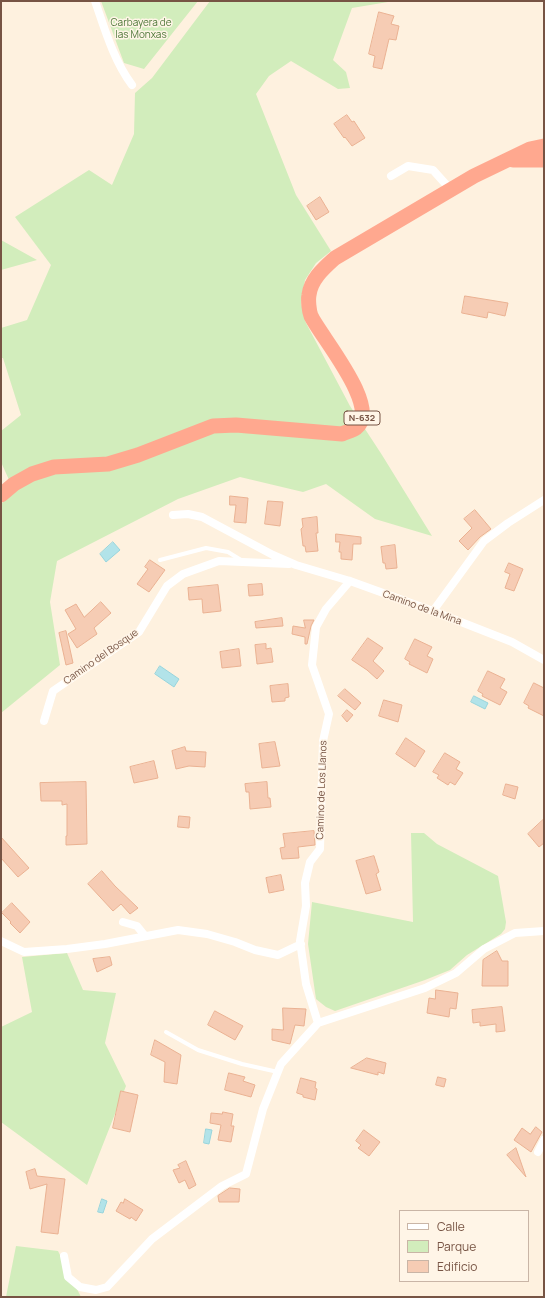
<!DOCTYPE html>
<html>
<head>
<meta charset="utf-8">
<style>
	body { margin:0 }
	#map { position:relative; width:545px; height:1298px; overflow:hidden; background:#fef1df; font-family:Manrope,sans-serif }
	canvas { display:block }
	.frame { position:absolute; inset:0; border:2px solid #775444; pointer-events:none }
	.legend { position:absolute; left:399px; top:1210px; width:130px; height:72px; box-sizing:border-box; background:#fff5e7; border:1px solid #c9b5a6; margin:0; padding:5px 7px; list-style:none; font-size:12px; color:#775444 }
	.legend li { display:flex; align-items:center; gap:8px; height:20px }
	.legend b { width:20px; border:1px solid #c9b5a6 }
</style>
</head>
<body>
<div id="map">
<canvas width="545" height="1298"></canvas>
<div class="frame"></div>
<ul class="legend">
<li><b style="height:5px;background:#fff"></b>Calle</li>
<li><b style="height:11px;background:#d2edbc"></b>Parque</li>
<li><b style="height:11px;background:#f6ccb4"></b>Edificio</li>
</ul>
</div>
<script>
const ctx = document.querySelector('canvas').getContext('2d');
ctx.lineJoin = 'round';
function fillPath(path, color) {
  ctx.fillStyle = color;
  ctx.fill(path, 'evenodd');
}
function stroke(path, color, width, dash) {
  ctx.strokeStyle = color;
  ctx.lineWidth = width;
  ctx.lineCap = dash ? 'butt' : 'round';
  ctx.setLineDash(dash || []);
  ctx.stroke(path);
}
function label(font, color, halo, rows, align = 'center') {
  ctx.font = font + ' Manrope,sans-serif';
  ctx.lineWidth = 3;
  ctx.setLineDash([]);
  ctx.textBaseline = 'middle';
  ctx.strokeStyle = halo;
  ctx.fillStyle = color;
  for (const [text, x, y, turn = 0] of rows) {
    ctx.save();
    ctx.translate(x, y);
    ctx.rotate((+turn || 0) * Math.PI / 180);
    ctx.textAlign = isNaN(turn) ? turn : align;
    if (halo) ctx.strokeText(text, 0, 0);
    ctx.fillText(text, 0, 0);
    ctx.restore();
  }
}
const green = new Path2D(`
	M101,1h97l-54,68 -20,-6z
	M210,1h184l-42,7 -19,52 13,12 4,16 -12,1 -47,-28 -22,15 -13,18 40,101 35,56 -15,12 -11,17 -4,23 5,20 44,83 32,49 50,81 -57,-17 -49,-35 -23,8 -63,-15 -62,22 -121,62 -7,41 10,63 -59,48v-209l13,-13 -13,-29v-31l20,-16 -18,-57h-2v-30l26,-8 24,-55 -36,-48 74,-47 23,15 22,-51 1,-41 17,-15z
	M1,240l36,20 -36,10z
	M411,833h13l13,11 61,32 8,46 -1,7 -4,5 -34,21 -17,15 -25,10 -90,31 -9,-4 -10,-8 -8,-55 4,-42 101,20z
	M67,953l16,37 33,3 -11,50 21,43 -39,99 -86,-63v-95l31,-15 -10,-55z
	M16,1246l42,5 23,46h-75z`);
const water = new Path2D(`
	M113,542l7,8 -14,12 -6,-8z
	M160,666l19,13 -5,8 -19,-13z
	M474,696l14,7 -3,6 -14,-7z
	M206,1129l6,1 -3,14 -5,-1z
	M102,1199l5,2 -4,12 -5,-1z`);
const building = new Path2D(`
	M379,12l15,4 -3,8 8,2 -3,14 -7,-1 -7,30 -9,-2 2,-11 -6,-2z
	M347,115l5,7 2,-1 11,17 -13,8 -7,-9 -1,1 -10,-14z
	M320,197l9,15 -13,8 -9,-14z
	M465,296l43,7 -3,13 -17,-4 -1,6 -25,-5z
	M230,496l18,2 -2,25 -12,-1 2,-17h-6z
	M268,501l15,1 -3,24 -15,-2z
	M475,510l16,19 -11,8 -12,13 -9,-9 13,-13 -8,-9z
	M317,517l1,16h-2l2,18 -12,1 -1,-6h-2l-2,-17 2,-2 -1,-8z
	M336,534l25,3v7h-8l-1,16 -11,-1v-7h-2l1,-10h-4z
	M395,545l2,23 -11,1 -1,-6h-2l-2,-16z
	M150,560l15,10 -16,22 -12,-8 11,-15 -3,-2z
	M509,563l14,6 -9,22 -9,-3 5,-14 -5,-2z
	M262,584l1,11 -14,1 -1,-11z
	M218,585l3,26 -18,2 -1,-14 -13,1 -1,-12z
	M101,602l10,11 -17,15 3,6 -20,14 -9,-14 8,-5 -11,-19 11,-6 8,13z
	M282,618l1,8 -27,2 -1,-6z
	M304,620h10l-3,6 -4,18h-2v-7l-13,-3 1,-8 12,2z
	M66,631l7,32 -7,2 -7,-32z
	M368,638l15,10 -10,13 11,10 -7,8 -10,-9 -15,-10z
	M415,639l17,8 -5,9 6,3 -6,14 -18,-9 1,-2 -5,-3z
	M266,644v5l5,-1 2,14 -16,2 -2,-19z
	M239,649l2,17 -19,2 -2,-16z
	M488,671l17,8 -5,9 7,4 -7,13 -18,-9 1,-2 -5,-3z
	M534,683l10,5v28l-16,-8 1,-2 -5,-3z
	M288,684l1,13 -4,1v3l-13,1 -2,-16z
	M345,689l16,14 -6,7 -17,-14z
	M384,700l18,5 -4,17 -19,-6z
	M347,710l6,5 -6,7 -5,-6z
	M406,738l19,13 -10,16 -19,-13z
	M275,742l5,24 -18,2 -3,-24z
	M185,747l1,4 20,1 -1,15 -16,-1 -13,3 -4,-18z
	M445,753l15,9 -4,7 7,4 -8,12 -5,-3 -2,3 -11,-7 2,-3 -6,-3z
	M154,761l4,17 -24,5 -4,-16z
	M86,782l1,62 -21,1v-9h1v-32l-5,1v-4h-21l-1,-18z
	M267,782l1,16h2l1,9 -21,2 -1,-17h-3l-1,-8z
	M506,784l12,3 -3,12 -12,-4z
	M179,816l11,1 -1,11 -11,-1z
	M544,819v24l-5,4 -11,-13z
	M314,831l1,14 -17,2 1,11 -17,1 -2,-11 5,-1 -2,-13z
	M1,837l28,31 -11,9 -17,-19z
	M374,856l5,16 -3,2 5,16 -15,4 -10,-33z
	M102,871l13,15 23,22 -8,6 -9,-10 -8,7 -25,-27z
	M281,875l3,15 -15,3 -3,-15z
	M12,903l18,19 -10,11 -10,-10 1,-1 -9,-9z
	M497,951l5,10h6v25h-26l1,-26z
	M110,957l2,8 -15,7 -4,-13z
	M436,990l22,3 -2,16 -6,-1 -1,9 -22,-4 2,-15 6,1z
	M502,1007l3,24 -9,1v-8l-16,2v-4l-7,1 -1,-13z
	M283,1008l23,1 -2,17 -9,-1 -5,19 -18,-4v-11l11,1z
	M215,1011l28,15 -8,14 -27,-15z
	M155,1040l26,15 -4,29 -13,-2 1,-20 -14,-7z
	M367,1058l19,5 -2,11 -6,-2v3l-27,-7z
	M229,1073l16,4 -2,4 12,4 -4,12 -26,-7z
	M438,1077l8,2 -2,8 -8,-2z
	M301,1078l15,4 -1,6 2,1 -2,11 -12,-3v-2l-6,-2z
	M121,1091l17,4 -8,37 -17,-4z
	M223,1112l10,2 -2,12h3l-3,16 -13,-2 3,-15 -11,-2 1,-10 11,1z
	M536,1127l6,5 -11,20 -17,-12 8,-12 8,6z
	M364,1130l16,12 -11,14 -11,-8 3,-3 -5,-4z
	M516,1148l10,29 -19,-22z
	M186,1161l10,24 -7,4 -4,-9 -6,3 -6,-13 7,-2 -2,-3z
	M35,1169l2,7 28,3 -7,55 -17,-2 6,-48 -17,5 -4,-17z
	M230,1188l10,1 -1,13h-20l-1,-6z
	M125,1199l18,11 -7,11 -5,-4 -1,2 -14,-8 5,-9 2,1z`);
const lane = new Path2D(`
	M160,560l46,-12 22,4 13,8
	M166,1032l32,18 44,14 36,8`);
const street = new Path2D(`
	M95,1c10,29 19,60 37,84
	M391,176l17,-10 25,4 18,20
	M173,515l15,-1 14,3 71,38 23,10 54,16 83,30 79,31 32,18
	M433,611l51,-70 24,-18 36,-23
	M44,721l9,-30 86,-59 28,-46 16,-12 36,-13 70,3
	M123,922l14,4 8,10
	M1,941l23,11 43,-3 38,-5 73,-14 29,4 28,8 20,8 23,5 23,-11
	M318,1023l107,-35 31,-15 28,-24 31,-16 29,-2
	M538,1152l6,-12
	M64,1256l4,21 12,10 16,3 11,-3 45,-48 70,-53 24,-12 17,-65 18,-45 37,-41 -12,-39 -6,-43 6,-35 -1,-23 5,-21 10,-13 3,-108 6,-27 -17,-49 4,-38 10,-18 24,-28`);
const highway = new Path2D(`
	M513,160h31
	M1,495l13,-11 18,-10 22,-7 54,-3 30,-9 75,-29 23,-1 106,9c4,-2 10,-3 14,-6 26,-20 -35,-91 -45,-112 -2,-5 -3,-16 -2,-21 2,-16 15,-27 26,-37l139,-82 56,-27 14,-3`);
const shields = [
	[362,418,36]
];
const shieldNames = [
	["N-632",362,418]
];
const parkNames = [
	["Carbayera de",141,23],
	["las Monxas",141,35]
];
const streetNames = [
	["Camino de la Mina",422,608,20],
	["Camino del Bosque",101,657,-35],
	["Camino de Los Llanos",322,790,-88]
];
fillPath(green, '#d2edbc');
fillPath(water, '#b2e3e9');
stroke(water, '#97d4dc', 1);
fillPath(building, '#f6ccb4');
stroke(building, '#eab192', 1);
stroke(lane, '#fff', 4);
stroke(street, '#fff', 8);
stroke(highway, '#ffa88f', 15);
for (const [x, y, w] of shields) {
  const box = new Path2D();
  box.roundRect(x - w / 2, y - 7, w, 14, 3);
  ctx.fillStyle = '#fff5e7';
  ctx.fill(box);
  stroke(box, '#775444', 1);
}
label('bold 9px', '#775444', null, shieldNames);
label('10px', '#4e7839', '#fff5e7', parkNames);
label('10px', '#775444', '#fff5e7', streetNames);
</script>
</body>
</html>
